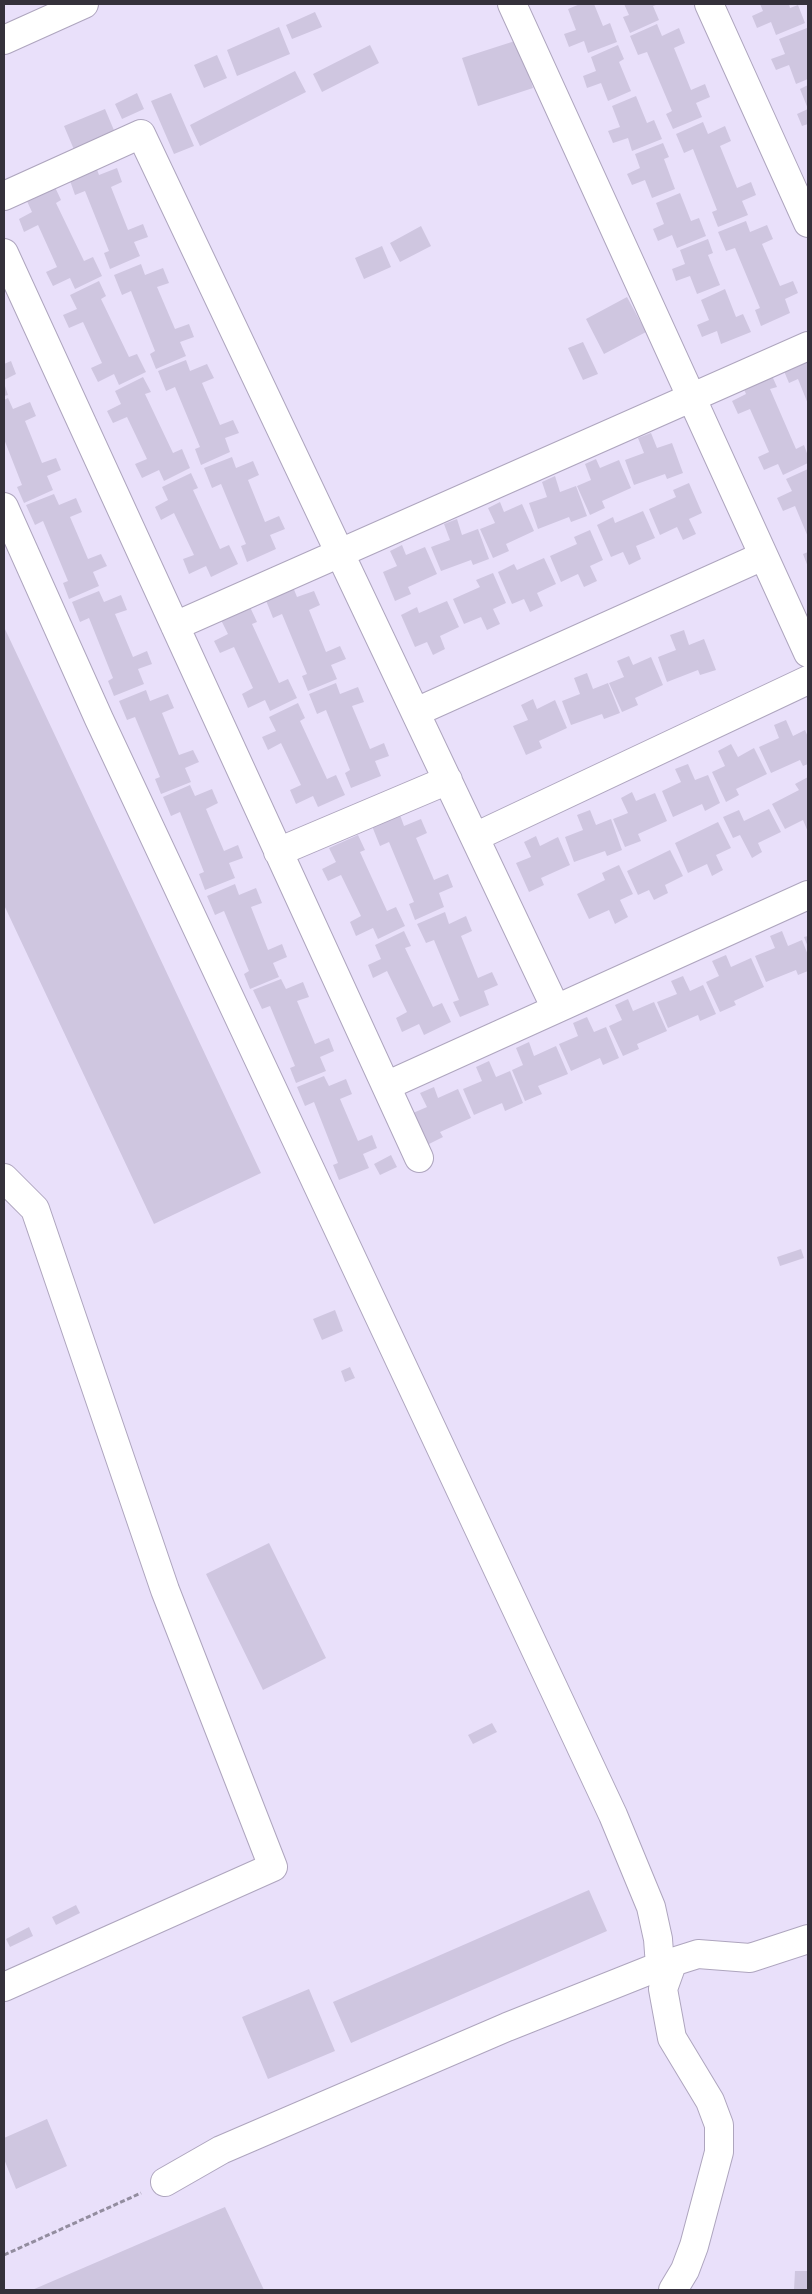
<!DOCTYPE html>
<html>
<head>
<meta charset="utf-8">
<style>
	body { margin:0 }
	#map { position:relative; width:812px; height:2294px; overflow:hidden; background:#e9e0fa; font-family:"Fira Sans Condensed",sans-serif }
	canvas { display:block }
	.frame { position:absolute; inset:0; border:5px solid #35313b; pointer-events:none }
</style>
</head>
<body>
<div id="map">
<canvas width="812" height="2294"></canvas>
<div class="frame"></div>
</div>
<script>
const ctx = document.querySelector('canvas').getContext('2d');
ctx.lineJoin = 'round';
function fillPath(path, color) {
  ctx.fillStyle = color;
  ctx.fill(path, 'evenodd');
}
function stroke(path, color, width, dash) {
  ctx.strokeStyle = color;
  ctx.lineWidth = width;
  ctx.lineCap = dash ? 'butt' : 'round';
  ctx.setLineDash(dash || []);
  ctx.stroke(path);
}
const building = new Path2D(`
	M580,4h14l9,22 7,-3 7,19 -29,11 -4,-12 -15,6 -5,-13 12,-4 -8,-21z
	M624,4h35l-6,2 6,14 -29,13 -7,-16 6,-2z
	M760,4h29l1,4 8,-3 7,18 -29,12 -5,-13 -14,6 -5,-12 11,-5z
	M315,12l7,15 -30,12 -6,-14z
	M657,24l5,12 17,-8 6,15 -11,5 17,42 14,-6 5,13 -14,6 6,14 -29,12 -7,-15 6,-3 -25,-59 -9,3 -8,-19z
	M279,27l11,27 -53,22 -10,-26z
	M807,28l1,51 -12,5 -7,-19 -13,5 -5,-11 14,-5 -6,-15z
	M518,40l15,48 -55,18 -16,-48z
	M370,45l9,18 -57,29 -9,-18z
	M618,45l6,14 -5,3 12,29 -23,10 -7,-18 -14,5 -4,-12 13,-5 -5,-14z
	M217,55l10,23 -23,10 -10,-23z
	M295,71l11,21 -106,54 -10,-21z
	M808,85v24l-8,-20z
	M137,93l7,16 -22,10 -7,-15z
	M171,93l23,53 -20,8 -23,-53z
	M636,96l11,27 7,-3 8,19 -30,12 -4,-13 -15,5 -5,-12 12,-4 -8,-21z
	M105,109l11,26 -41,17 -11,-26z
	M808,109v15l-6,2 -5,-12z
	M703,122l5,12 17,-8 6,15 -11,5 17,42 14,-6 5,13 -14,6 6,14 -30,12 -6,-15 5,-2 -24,-61 -9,4 -8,-19z
	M663,143l6,14 -5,2 11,30 -23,9 -7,-18 -13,5 -5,-11 13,-6 -5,-14z
	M95,164l4,11 18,-7 5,14 -11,5 17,43 15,-6 5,13 -14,5 6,14 -30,13 -6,-16 5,-2 -24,-60 -10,4 -7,-20z
	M54,185l7,15 -5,3 28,58 9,-4 9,19 -27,13 -5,-11 -17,8 -7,-14 11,-5 -19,-42 -14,7 -5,-13 13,-7 -6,-13z
	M680,193l11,28 8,-3 7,18 -29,12 -5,-13 -14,6 -5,-12 11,-5 -8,-21z
	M746,221l4,11 17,-7 6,14 -11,5 18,42 13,-5 5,12 -13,6 5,14 -29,13 -6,-16 5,-2 -25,-60 -9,3 -8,-19z
	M421,226l10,20 -31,16 -10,-19z
	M708,239l5,14 -5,2 12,30 -23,9 -7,-18 -14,5 -4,-12 13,-5 -5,-14z
	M382,246l9,21 -27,12 -9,-21z
	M141,264l4,11 18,-7 6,15 -12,4 18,42 14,-5 5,13 -14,5 6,14 -30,13 -6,-15 5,-3 -24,-60 -9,4 -8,-20z
	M99,281l7,15 -5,3 28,58 8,-3 9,18 -27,13 -5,-11 -16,8 -7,-14 11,-5 -19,-41 -14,6 -6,-13 14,-6 -7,-14z
	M725,289l11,28 7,-3 8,18 -30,12 -4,-13 -15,6 -5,-12 12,-5 -8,-20z
	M627,297l19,35 -42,22 -18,-35z
	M583,342l15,32 -15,6 -15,-32z
	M808,352v52l-10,-25 -9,4 -8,-19z
	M186,360l4,11 17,-7 7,14 -12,5 18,42 13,-5 6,13 -14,5 5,14 -29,13 -6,-16 5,-2 -25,-60 -9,4 -8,-20z
	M11,361l5,13 -12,6v-16z
	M769,369l8,18 -7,2 26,60 8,-4 4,11v7l-25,12 -5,-11 -14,6 -6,-13 11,-5 -19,-43 -12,5 -6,-13 14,-7 -5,-12z
	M143,377l8,15 -6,2 28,59 9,-4 8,19 -26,13 -5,-11 -17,8 -7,-14 12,-5 -20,-42 -14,6 -6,-12 14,-7 -6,-13z
	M4,383l4,12 -4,1z
	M8,398l5,11 17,-7 6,14 -11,5 17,42 14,-5 5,12 -14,6 6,14 -29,13 -7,-16 5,-2 -18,-46v-39z
	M651,433l6,15 15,-5 11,30 -16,6 -2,-5 -31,11 -9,-25 19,-7 -6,-15z
	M232,457l4,11 17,-7 6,14 -11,5 17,42 14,-6 6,13 -15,6 6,14 -29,13 -6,-16 5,-2 -25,-60 -9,4 -8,-20z
	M596,459l4,9 19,-8 12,28 -29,13 3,7 -15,7 -13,-29 14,-6 -6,-16z
	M808,469v68l-13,-31 -12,5 -6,-13 15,-7 -6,-12z
	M191,473l7,15 -5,2 27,59 9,-4 9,19 -27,13 -5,-11 -17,8 -6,-15 11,-4 -20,-42 -13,7 -6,-13 13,-7 -6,-13z
	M555,476l5,16 16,-6 11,30 -16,6 -2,-5 -31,12 -9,-26 18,-6 -5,-15z
	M689,483l13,30 -13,6 7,15 -13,6 -6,-13 -17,8 -11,-26 27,-12 -3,-7z
	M54,494l5,11 17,-7 6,14 -12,5 18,42 13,-5 6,12 -14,6 6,14 -30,13 -6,-16 5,-2 -25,-60 -8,4 -9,-20z
	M500,502l4,10 18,-8 12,27 -28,13 3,7 -16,7 -13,-29 15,-6 -7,-15z
	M643,511l12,27 -19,8 5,13 -12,6 -6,-13 -12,5 -14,-32 16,-8 2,6z
	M457,519l5,16 16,-6 11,30 -16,6 -2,-5 -30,11 -10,-24 19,-7 -6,-16z
	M590,530l13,30 -13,6 7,15 -13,6 -6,-13 -17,8 -11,-26 27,-12 -3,-7z
	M402,545l4,10 19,-8 12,27 -29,13 3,7 -16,7 -12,-29 14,-6 -7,-15z
	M808,552v15l-5,-13z
	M544,558l12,26 -19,9 6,13 -13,6 -6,-13 -12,5 -14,-32 16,-8 3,6z
	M493,573l13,30 -13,6 7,15 -13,6 -6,-13 -17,7 -11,-25 27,-12 -4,-7z
	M293,587l4,10 17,-6 6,14 -11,5 17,42 14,-6 6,13 -15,6 6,14 -29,12 -6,-15 5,-2 -25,-60 -9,4 -8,-20z
	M99,591l5,11 17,-7 6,15 -12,4 18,43 14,-6 5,13 -14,5 6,15 -30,12 -6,-15 5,-3 -24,-60 -9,4 -8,-20z
	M447,601l12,26 -19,9 5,13 -12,6 -6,-13 -12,5 -14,-32 16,-8 2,6z
	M250,607l7,15 -5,2 27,59 9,-4 9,19 -27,13 -5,-11 -17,8 -6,-14 11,-6 -19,-41 -14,6 -6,-12 14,-7 -7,-14z
	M4,627l257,546 -107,51 -150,-319z
	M684,630l5,15 15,-6 12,31 -16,5 -2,-5 -31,12 -9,-25 18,-7 -6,-15z
	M629,656l4,9 18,-8 12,28 -28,13 3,7 -16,7 -13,-29 15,-6 -7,-16z
	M587,673l6,16 15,-6 12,30 -16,6 -2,-5 -31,11 -9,-24 18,-7 -6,-16z
	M336,683l4,11 18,-7 6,15 -12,4 18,43 14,-6 5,13 -14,5 6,15 -30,12 -6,-15 5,-3 -24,-60 -9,4 -8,-20z
	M146,690l4,11 18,-7 6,14 -12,5 17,42 14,-5 6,12 -14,6 6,14 -30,12 -6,-15 5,-2 -25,-60 -8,3 -8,-19z
	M533,699l4,10 18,-9 12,28 -28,13 3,7 -16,7 -13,-29 15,-6 -7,-15z
	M298,703l7,15 -5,3 27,58 9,-4 9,20 -27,12 -5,-11 -17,8 -6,-14 11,-5 -20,-42 -13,7 -6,-13 14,-6 -7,-14z
	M786,720l7,16 12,-6 3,7v27l-5,2 -3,-6 -29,13 -12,-26 20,-9 -5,-13z
	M731,744l7,13 16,-9 13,26 -31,15 3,6 -13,7 -14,-30 13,-6 -7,-15z
	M688,764l7,16 13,-5 12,28 -15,8 -3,-7 -29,13 -11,-26 19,-9 -6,-13z
	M808,777v55l-5,-12 -18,9 -13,-25 27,-14 -4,-6z
	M190,785l5,11 17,-7 6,14 -12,6 18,42 14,-6 5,13 -14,5 6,15 -30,12 -6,-16 5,-2 -24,-60 -9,4 -8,-19z
	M632,792l4,9 19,-8 12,28 -29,13 3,7 -16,6 -12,-28 15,-6 -7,-15z
	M769,809l12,23 -23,11 4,9 -10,6 -12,-23 -7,3 -10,-21 16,-7 5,11z
	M590,810l6,15 15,-6 11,31 -15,6 -2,-5 -31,11 -9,-25 18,-7 -6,-15z
	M400,815l4,11 17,-7 6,14 -11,5 18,42 14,-6 5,13 -14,6 5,14 -29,13 -6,-16 5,-2 -25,-60 -9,4 -8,-20z
	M718,822l13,26 -15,7 7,15 -11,6 -5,-12 -19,9 -13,-30z
	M358,835l7,15 -5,2 27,59 9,-4 9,19 -27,13 -5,-11 -17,8 -6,-14 11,-6 -20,-41 -13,6 -6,-12 14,-7 -7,-14z
	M536,836l4,10 18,-9 12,28 -29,13 3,7 -15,7 -13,-29 15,-6 -7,-15z
	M670,850l13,26 -18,9 3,8 -14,7 -5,-10 -11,5 -11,-24z
	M619,865l14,29 -13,6 8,17 -13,7 -6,-14 -20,9 -12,-25 28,-14 -3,-7z
	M235,884l4,11 17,-7 6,15 -11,4 17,43 14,-6 5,13 -14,6 6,14 -29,12 -6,-15 5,-3 -25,-60 -9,4 -8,-19z
	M445,912l4,12 17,-8 6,15 -11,5 17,42 14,-6 6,13 -14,6 5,14 -29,12 -7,-15 6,-2 -25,-60 -8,3 -9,-19z
	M404,931l7,15 -6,2 28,59 9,-4 9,19 -27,13 -5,-11 -17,8 -6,-14 11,-6 -20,-41 -14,7 -5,-13 13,-6 -6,-14z
	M782,931l6,15 14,-6 6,15v16l-10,4 -2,-5 -30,12 -11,-26 20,-8 -5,-12z
	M808,936v11l-4,-10z
	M726,955l5,12 20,-9 13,29 -30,14 2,4 -16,7 -14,-30 13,-6 -7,-15z
	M683,976l7,15 13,-6 13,29 -16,7 -2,-6 -30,13 -11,-26 20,-8 -6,-13z
	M281,979l5,10 17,-7 6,15 -12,4 18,43 14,-6 5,13 -14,6 6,14 -30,12 -6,-15 5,-2 -25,-60 -8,3 -9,-19z
	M628,999l5,12 21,-9 13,29 -30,13 2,5 -16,7 -14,-30 13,-6 -7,-15z
	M587,1017l7,15 12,-5 13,31 -16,7 -3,-7 -29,13 -12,-27 19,-8 -5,-13z
	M529,1042l5,14 22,-10 12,28 -30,12 4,8 -17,7 -13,-31 11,-5 -7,-17z
	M489,1061l7,16 14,-6 13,32 -18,8 -3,-8 -28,12 -11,-26 19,-8 -6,-14z
	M324,1076l5,10 17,-7 6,15 -12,5 18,42 14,-6 5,13 -14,6 6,14 -30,12 -6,-15 5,-2 -24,-61 -9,4 -8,-19z
	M434,1087l4,11 20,-9 13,29 -31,14 3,5 -16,8 -14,-32 14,-6 -7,-14z
	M391,1155l6,12 -17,8 -6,-11z
	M801,1249l3,9 -24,8 -3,-9z
	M335,1310l8,21 -21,9 -9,-21z
	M350,1367l5,11 -10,4 -4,-11z
	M269,1543l57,115 -63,32 -57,-116z
	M492,1723l5,9 -24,12 -5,-9z
	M589,1890l18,41 -256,112 -18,-41z
	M76,1905l4,8 -24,12 -4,-8z
	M29,1927l4,9 -23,11 -4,-8z
	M309,1989l26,62 -67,28 -26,-62z
	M47,2119l20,47 -51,23 -12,-30v-21z
	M225,2207l39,83h-232z
	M795,2271h13v19h-14z`);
const path = new Path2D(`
	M4,2255l137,-62`);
const minor = new Path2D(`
	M512,4l296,649
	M709,4l99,219
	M4,196l137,-62 415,875
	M4,253l415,905
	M4,507l95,212 514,1096 38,92 7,32 2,27
	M175,626l633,-280
	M416,712l347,-156
	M475,837l333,-157
	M278,852l170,-72
	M386,1086l422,-191
	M4,1178l31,31 130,381 108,277 -269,120
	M672,1964l-9,25 9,49 38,63 9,24v27l-25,94 -9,24 -12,20
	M165,2182l56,-32 286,-123 153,-61 38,-12 52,4 58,-19`);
const highway = new Path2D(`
	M4,40l80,-36`);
fillPath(building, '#cfc6e0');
stroke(minor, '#aea5be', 30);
stroke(highway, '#aea5be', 30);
stroke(path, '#938d9f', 3, [5, 2.5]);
stroke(minor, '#fff', 28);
stroke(highway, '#fff', 28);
</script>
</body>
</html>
